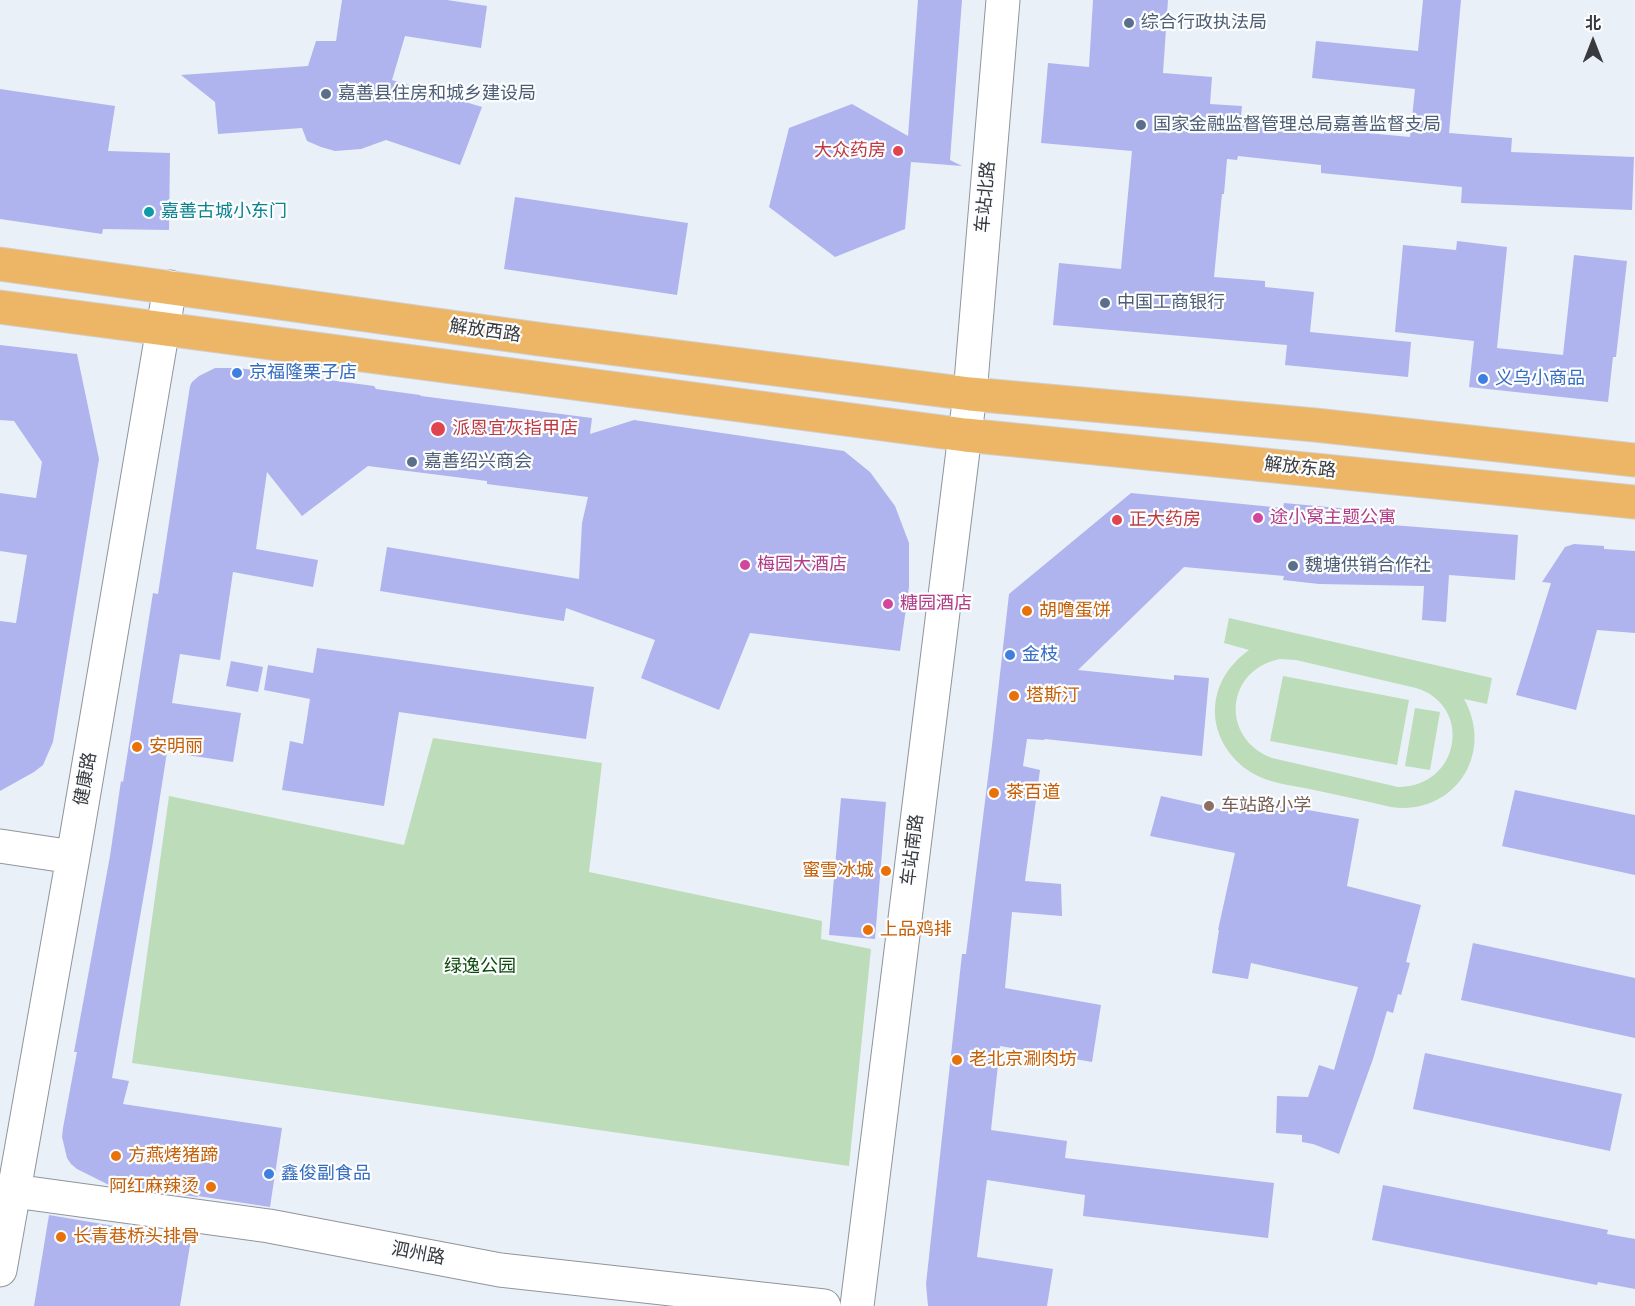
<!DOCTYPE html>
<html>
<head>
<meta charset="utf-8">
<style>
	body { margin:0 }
	#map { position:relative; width:1635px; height:1306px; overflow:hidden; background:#eaf0f8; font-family:Arial,"Noto Sans SC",sans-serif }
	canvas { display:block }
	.north { position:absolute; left:1563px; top:12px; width:60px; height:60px; -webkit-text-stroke:4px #fbfdfe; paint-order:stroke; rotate:0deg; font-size:16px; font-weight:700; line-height:24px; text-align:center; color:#383a3d }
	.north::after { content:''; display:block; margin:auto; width:21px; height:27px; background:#383a3d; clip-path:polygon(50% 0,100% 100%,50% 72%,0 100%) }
</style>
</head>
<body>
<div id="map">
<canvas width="1635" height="1306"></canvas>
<div class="north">北</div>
</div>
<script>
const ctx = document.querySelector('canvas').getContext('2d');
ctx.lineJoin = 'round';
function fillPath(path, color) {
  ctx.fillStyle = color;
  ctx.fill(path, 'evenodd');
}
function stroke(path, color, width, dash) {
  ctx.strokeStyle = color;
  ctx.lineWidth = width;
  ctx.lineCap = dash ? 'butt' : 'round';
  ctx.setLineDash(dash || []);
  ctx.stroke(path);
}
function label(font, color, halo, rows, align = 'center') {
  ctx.font = font + ' Arial,"Noto Sans SC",sans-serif';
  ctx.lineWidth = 4.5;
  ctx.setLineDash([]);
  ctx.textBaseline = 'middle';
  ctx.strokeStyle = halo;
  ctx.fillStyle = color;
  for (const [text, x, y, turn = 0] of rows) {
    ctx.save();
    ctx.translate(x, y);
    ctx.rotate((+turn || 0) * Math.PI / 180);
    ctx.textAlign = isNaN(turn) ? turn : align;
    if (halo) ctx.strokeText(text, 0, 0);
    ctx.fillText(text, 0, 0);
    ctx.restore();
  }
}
const green = new Path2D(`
	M1229,618l263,60 -5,26 -23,-5c31,55 -10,117 -73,108 -26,-6 -52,-12 -77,-17 -18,-4 -38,-6 -54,-13 -27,-12 -47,-40 -45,-70 2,-25 15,-43 34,-57l-25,-7zM1280,659l16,1 120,28c57,17 45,99 -18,99l-126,-29c-52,-20 -47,-88 8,-99z
	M1283,676l126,24 -12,65 -127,-24z
	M1415,708l25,4 -10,58 -25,-4z
	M433,738l169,25 -13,109 233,49 -1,18 50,10 -22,217 -717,-103 37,-267 235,49z`);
const building = new Path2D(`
	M342,0h105l40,6 -6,42 -76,-12 -13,44 90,27 -22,58 -74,-25 -25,9 -26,2 -14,-4 -14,-6 -5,-13 -84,6 -3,-32 -34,-27 127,-9 8,-25h20z
	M918,0h44l-12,160 12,6 -51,-4 -6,67 -70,28 -66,-50 20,-79 63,-24 56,32z
	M1093,0h75l-5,73 49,4 -2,27 32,2 -2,19 84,9 1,-5 85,8 5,-48 -103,-11 4,-37 102,10 5,-51h38l-12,133 63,5 -1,14 123,5 -2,53 -171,-7 1,-16 -141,-14v-8l-83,-9 -1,4 -10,-1 -3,35h-2l-8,83 51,4v6l49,5 -4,40 101,10 -3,35 -123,-12 2,-20 -234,-20 6,-62 62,6 11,-118 -91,-8 7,-80 41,4z
	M0,89l115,17 -7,45 62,2 -1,77 -66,-1 -1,5 -102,-15z
	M515,197l173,26 -11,72 -173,-26z
	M1457,241l50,6 -10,101 66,7 11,-100 53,6 -11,96h-3l-5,45 -139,-15 5,-46 -79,-9 8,-87 53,5z
	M0,345l77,9 22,105 -46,283 -10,23 -9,7 -34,19v-170l16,2 11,-68 -27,-4v-58l36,5 6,-36 -28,-41 -14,-1z
	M215,368h23l136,18 2,3 44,6 1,1 171,22 -2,16 44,-14 210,31 26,21 25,34 14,37v44l-9,64 -150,-18 -31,77 -78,-32 14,-38 -89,-32 -2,13 -184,-30 7,-44 192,32 3,-56 6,-26 -101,-13v-3l-119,-15 -66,50 -35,-44 -11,77 62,11 -5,27 -80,-15 -13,88 -40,-6 -8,49 69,10 -8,49 -66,-10 -15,96 -40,230 17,3 -6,23 159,24 -12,79 -72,-11v1l-89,-12 -32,-16 -6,-5 -4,-6 -5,-21 1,-9 14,-76h-3l36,-196 11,-75 2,1 30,-189 5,1 32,-208 2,-4 7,-6z
	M1131,493l152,15 1,-5 109,10 -1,12 126,10 -3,45 -66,-5 -3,47 -24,-2 2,-34 -105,-2 -36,-4 1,-4 -100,-9 -106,103 96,10v-5l35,3 -7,78 -157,-17 -1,1 -17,-1 -4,27 17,4 -15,111 36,3 1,32 -50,-4 -7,76 96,17 -9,57 -92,-16 -9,84 76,11 -2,17 209,25 -6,55 -185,-22 2,-21 -98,-15 -10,77 76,12 -6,37h-119l-2,-22 36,-330h4l26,-209 17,-151z
	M1574,544l30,2v3l31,2v82l-38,-3 -21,80 -60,-15 35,-112 -9,-1 23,-35z
	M317,648l277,39 -8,52 -187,-27 -15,94 -102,-16 8,-49 13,3 7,-45 -46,-9 4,-25 45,8z
	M231,661l32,6 -5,25 -32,-6z
	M1515,790l120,25v60l-133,-29z
	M1161,796l80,18 4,-15 114,20 -12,67 74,19 -15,57 4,1 -9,32 -3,-1 -5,19 -6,-2 -14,48 -34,95 -26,-10 -11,-2v-7l-26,-2 1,-37 31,1 11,-32 15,5 24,-83 -107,-24 -3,16 -36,-6 7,-43h-1l17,-77 -85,-17z
	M841,798l45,4 -11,137 -46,-4z
	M1473,943l162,35v60l-174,-38z
	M1425,1053l197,41 -12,57 -197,-42z
	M1383,1185l225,45 -1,4 28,5v50l-37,-7 -1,3 -225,-45z
	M49,1215l142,24 -11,67h-146z`);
const minor = new Path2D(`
	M0,846l73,11
	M14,1191l255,35 231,44 324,36
	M0,1270l73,-413 97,-570
	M857,1306l113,-912 33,-394`);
const major = new Path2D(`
	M0,264l538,75 432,55 345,31 320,35
	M0,307l965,128 670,67`);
const markers = [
	[1129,23,6,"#5c6f8a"],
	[326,94,6,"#5c6f8a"],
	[1141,125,6,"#5c6f8a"],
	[898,151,6,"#e0444e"],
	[149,212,6,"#0f9aa8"],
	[1105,303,6,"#5c6f8a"],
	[237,373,6,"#3f7fe0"],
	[1483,379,6,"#3f7fe0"],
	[438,429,8,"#e0444e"],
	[412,462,6,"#5c6f8a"],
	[1258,518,6,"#d1479c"],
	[1117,520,6,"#e0444e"],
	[745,565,6,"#d1479c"],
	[1293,566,6,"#5c6f8a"],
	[888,604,6,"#d1479c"],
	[1027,611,6,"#e8710a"],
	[1010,655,6,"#3f7fe0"],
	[1014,696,6,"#e8710a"],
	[137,747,6,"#e8710a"],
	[994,793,6,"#e8710a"],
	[1209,806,6,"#8d6e63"],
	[886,871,6,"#e8710a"],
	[868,930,6,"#e8710a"],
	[957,1060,6,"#e8710a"],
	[116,1156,6,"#e8710a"],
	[269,1174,6,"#3f7fe0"],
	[211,1187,6,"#e8710a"],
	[61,1237,6,"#e8710a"]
];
const serviceNames = [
	["综合行政执法局",1141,23],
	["嘉善县住房和城乡建设局",338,94],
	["国家金融监督管理总局嘉善监督支局",1153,125],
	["中国工商银行",1117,303],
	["嘉善绍兴商会",424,462],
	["魏塘供销合作社",1305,566]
];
const healthNames = [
	["大众药房",886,151,"right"],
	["派恩宜灰指甲店",452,429],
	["正大药房",1129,520]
];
const streetNames = [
	["车站北路",986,197,-85],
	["解放西路",485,331,8],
	["解放东路",1300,468,6],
	["健康路",86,779,-80],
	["车站南路",913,850,-83],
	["泗州路",418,1254,11]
];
const cultureNames = [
	["嘉善古城小东门",161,212]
];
const shopNames = [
	["京福隆栗子店",249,373],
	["义乌小商品",1495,379],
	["金枝",1022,655],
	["鑫俊副食品",281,1174]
];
const hotelNames = [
	["途小窝主题公寓",1270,518],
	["梅园大酒店",757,565],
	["糖园酒店",900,604]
];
const foodNames = [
	["胡噜蛋饼",1039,611],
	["塔斯汀",1026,696],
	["安明丽",149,747],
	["茶百道",1006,793],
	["蜜雪冰城",874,871,"right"],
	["上品鸡排",880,930],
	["老北京涮肉坊",969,1060],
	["方燕烤猪蹄",128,1156],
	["阿红麻辣烫",199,1187,"right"],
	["长青巷桥头排骨",73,1237]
];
const educationNames = [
	["车站路小学",1221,806]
];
const parkNames = [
	["绿逸公园",480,967]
];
fillPath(green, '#bddcba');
fillPath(building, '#afb4ee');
stroke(minor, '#90959c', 35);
stroke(major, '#cfd0d0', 35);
stroke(minor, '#fff', 33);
stroke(major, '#edb666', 33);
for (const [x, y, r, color] of markers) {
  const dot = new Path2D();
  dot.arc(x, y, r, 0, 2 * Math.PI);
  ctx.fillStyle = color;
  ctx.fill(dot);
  stroke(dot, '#fbfdfe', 2);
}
label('18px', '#4e5e75', '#fbfdfe', serviceNames, 'left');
label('18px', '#be3a42', '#fbfdfe', healthNames, 'left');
label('18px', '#383a3d', '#fbfdfe', streetNames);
label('18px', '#0d838f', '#fbfdfe', cultureNames, 'left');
label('18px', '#366cbe', '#fbfdfe', shopNames, 'left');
label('18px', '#b23c85', '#fbfdfe', hotelNames, 'left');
label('18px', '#c56008', '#fbfdfe', foodNames, 'left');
label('18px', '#785e54', '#fbfdfe', educationNames, 'left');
label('18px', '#0d4b0a', '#fbfdfe', parkNames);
</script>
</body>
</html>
